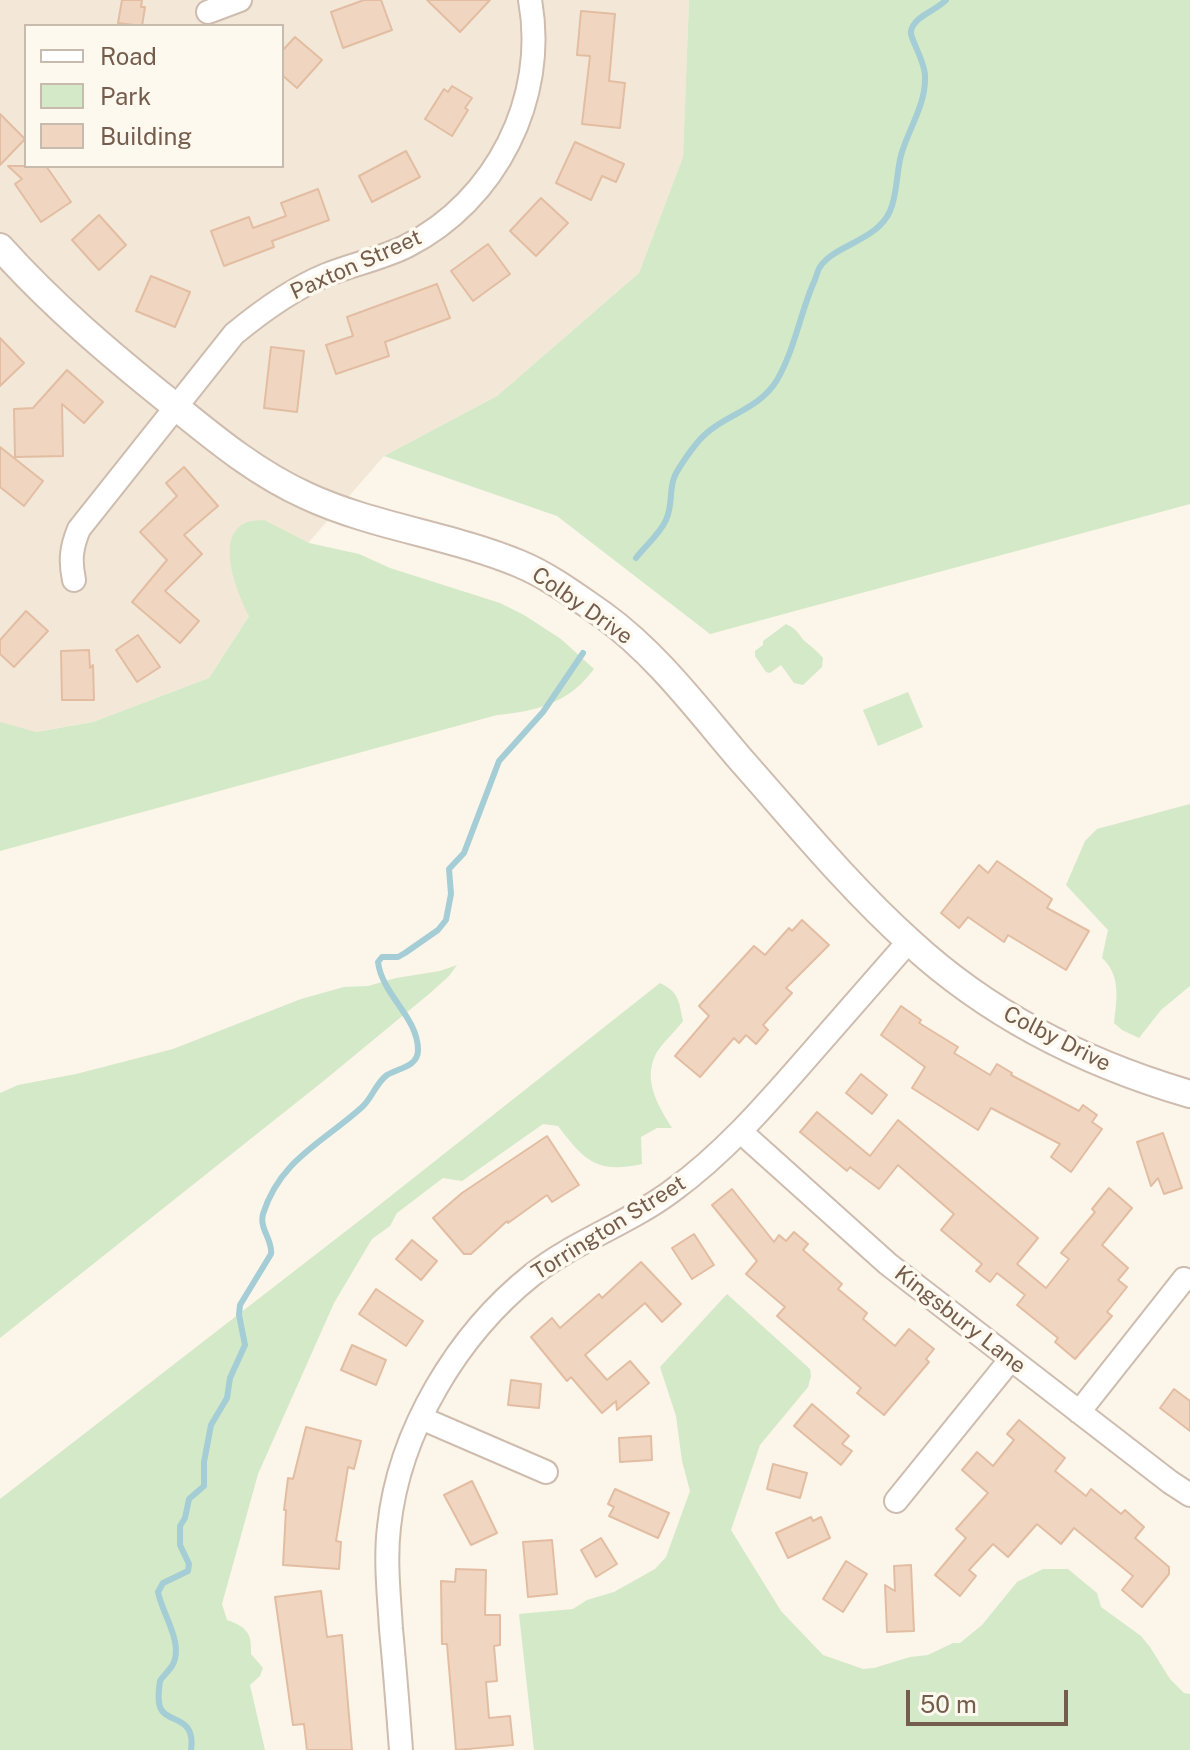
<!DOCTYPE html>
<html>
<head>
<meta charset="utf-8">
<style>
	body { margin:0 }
	#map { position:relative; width:1190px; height:1750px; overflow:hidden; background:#fcf5e9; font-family:"Public Sans",sans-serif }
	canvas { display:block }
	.legend { position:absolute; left:24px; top:24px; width:260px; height:144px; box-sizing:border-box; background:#fef9ef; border:2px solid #c7bbae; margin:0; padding:10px 14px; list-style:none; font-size:24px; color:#755d4d }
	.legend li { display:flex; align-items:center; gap:16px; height:40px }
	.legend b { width:40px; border:2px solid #c7bbae }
	.scale { position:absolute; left:906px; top:1690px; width:162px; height:36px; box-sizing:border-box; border:4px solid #755d4d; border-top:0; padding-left:10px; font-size:24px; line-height:28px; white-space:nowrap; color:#755d4d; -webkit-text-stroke:6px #fef9ef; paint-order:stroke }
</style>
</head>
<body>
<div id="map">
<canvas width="1190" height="1750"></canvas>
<ul class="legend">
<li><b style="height:10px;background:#fff"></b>Road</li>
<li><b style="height:22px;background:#d4e9c7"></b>Park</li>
<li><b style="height:22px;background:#f0d6c1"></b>Building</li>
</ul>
<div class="scale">50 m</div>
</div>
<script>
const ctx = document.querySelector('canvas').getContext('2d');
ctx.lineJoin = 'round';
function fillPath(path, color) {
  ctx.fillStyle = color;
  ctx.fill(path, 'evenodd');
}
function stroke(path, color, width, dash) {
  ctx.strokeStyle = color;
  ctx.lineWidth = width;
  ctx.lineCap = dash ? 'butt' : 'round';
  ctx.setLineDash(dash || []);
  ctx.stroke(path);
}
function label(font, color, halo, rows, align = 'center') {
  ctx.font = font + ' "Public Sans",sans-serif';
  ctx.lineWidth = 7;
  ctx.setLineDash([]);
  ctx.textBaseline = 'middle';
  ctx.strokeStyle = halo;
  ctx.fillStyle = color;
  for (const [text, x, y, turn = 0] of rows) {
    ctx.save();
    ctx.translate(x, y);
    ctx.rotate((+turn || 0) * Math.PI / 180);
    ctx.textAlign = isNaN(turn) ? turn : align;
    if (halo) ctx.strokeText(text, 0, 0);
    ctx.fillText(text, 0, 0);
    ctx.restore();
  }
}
const residential = new Path2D(`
	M0,0h689l-6,157 -44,116 -142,123 -113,60 -123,141 -52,81 -116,44 -93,16zM26,26h256v140h-256z`);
const green = new Path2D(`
	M689,0h501v504l-480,130 -153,-118 -173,-60 113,-60 142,-123 44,-116z
	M264,520l45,23 50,11 31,14 110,35 24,12 37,24 33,30c-25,34 -57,42 -97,46l-497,136v-129l36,10 57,-10 116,-44 40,-62c-11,-22 -35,-78 -4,-93 5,-3 14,-2 19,-3z
	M786,624c14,6 12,12 21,19 6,5 11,9 16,15l-1,9 -19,18 -9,-2 -13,-18 -11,8 -4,-1 -11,-16v-5l8,-6v-4z
	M908,692l15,35 -45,19 -15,-36z
	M1190,804v182l-29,24 -22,28 -17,-8 -8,-7c3,-24 7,-48 -12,-65l6,-28 -42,-45 19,-44 12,-12z
	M457,965l-8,11 -20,18 -108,89 -321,255v-245l18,-8 58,-11 97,-25 128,-50 43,-12 24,-1 28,-8 44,-7z
	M660,983c19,9 19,18 23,38 -7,10 -24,25 -28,35 -12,26 4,51 17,72h-15l-16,9 1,27c-46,10 -58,-4 -84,-38l-15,-2 -81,57 -19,-3 -46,35 -7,13 -18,13 -38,64 -76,171 -36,130 5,16c19,7 25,12 24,34l12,14 -3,8 -10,9 15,65h-265v-251l368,-285z
	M727,1294l83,75 1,7 -3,11 -48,58 -29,85 50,81 42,44 40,14 11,-1 36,-11 18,-2 25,-12h7l22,-18 35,-43 26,-13h25l29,24 4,14 40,29 9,11 20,32 14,14 6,1v56h-656l-15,-136 54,-5 14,-9 27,-8 41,-23 11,-12 24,-66 -8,-30 -6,-45 -16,-49z`);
const stream = new Path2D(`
	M636,558c10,-13 23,-23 30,-38 7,-15 3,-29 8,-42 2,-7 17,-28 23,-35 22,-28 61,-31 80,-63 17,-29 23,-65 36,-96 3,-5 4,-13 7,-17 14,-22 57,-26 70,-56 8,-18 6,-41 12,-59 8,-26 24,-48 23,-76 0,-15 -16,-39 -14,-45 3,-15 25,-20 35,-31
	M191,1750c5,-36 -25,-26 -31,-43 -3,-8 -1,-18 0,-26 3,-5 8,-9 12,-15 13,-22 -10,-52 -14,-74l5,-9 25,-12 1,-7 -9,-19v-19l5,-8 4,-19 15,-13v-24l7,-37 16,-27 3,-20 15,-33 -6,-30 1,-10 31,-51c2,-14 -12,-25 -8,-40 17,-54 59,-71 98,-106 11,-9 14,-24 26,-33 11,-7 31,-8 31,-25 0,-33 -36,-55 -40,-88l4,-5h16l7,-4 33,-23 8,-10 5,-26 -2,-25 15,-16 35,-92 44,-49 40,-59`);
const building = new Path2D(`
	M122,0h20l-1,7h4l-3,19 -24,-3z
	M364,0h17l11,30 -49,18 -12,-36z
	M427,0h63l-30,32z
	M581,11l34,3 -6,67 16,2 -5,45 -38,-4 8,-68 -13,-1z
	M295,37l27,23 -25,28 -15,-13v-24z
	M452,86l20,12 -7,10 3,2 -16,26 -27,-17 19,-30 4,3z
	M0,114l25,25 -25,26z
	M575,142l49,22 -8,18 -14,-6 -11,24 -35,-17z
	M406,151l14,26 -48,25 -13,-26z
	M8,166h38l25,36 -30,20 -26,-38 7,-5z
	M318,189l11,31 -57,21 2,6 -50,19 -13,-35 38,-14 4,11 33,-12 -5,-13z
	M541,198l27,25 -32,33 -26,-25z
	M99,215l27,30 -27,25 -27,-30z
	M488,244l22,30 -37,27 -22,-30z
	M151,276l39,16 -15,35 -39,-16z
	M437,284l13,34 -65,24 4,14 -53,18 -10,-29 27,-9 -6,-19z
	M0,338l24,25 -24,23z
	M271,347l33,4 -7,61 -33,-4z
	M67,370l36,32 -19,21 -22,-19 1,52 -48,1 -1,-48 19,-1z
	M0,447l43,34 -19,25 -24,-19z
	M184,467l34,39 -34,29 18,19 -37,37 34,30 -19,22 -48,-41 35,-42 -27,-28 37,-36 -11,-13z
	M26,611l22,20 -34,36 -14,-13v-14z
	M138,635l22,32 -23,15 -21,-32z
	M89,650l1,18 3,-3 1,35h-32l-1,-49z
	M997,861l55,38 -5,9 42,23 -23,39 -58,-35 -4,7 -36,-25 -9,11 -18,-15 38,-48 9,8z
	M802,920l27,25 -43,43 6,5 -29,32 5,5 -12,14 -10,-9 -7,8 -5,-5 -34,39 -25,-21 34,-40 -10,-10 55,-60 11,9 24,-27 3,3z
	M901,1006l20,14 -2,3 39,24 -4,6 36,22 7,-11 15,9 -1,2 68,36 4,-6 14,10 -5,7 10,7 -31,43 -20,-15 9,-13 -69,-36 -13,22 -66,-42 13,-21 -44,-32z
	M861,1074l26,21 -15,19 -26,-21z
	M817,1112l53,44 28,-36 140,118 -21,26 29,24 23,-29 -8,-6 34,-41 -3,-3 17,-21 23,20 -30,37 26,23 -10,12 9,7 -20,25 5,4 -37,43 -20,-17 3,-4 -41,-33 8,-10 -28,-22 -7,9 -14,-11 6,-7 -41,-34 13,-16 -56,-49 -19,24 -29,-22 -3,4 -47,-39z
	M1163,1133l19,55 -18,6 -6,-16 -7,8 -14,-44z
	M547,1136l32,49 -27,17 -5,-7 -39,28 -1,-2 -36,33h-7l-31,-36 29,-25z
	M732,1189l42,53 5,-7 7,6 8,-9 14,12 -5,6 39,34 -4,5 29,24 -4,6 32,27 14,-17 25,20 -8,10 3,3 -45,53 -27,-22 4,-5 -84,-72 8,-9 -39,-33 11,-13 -45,-56z
	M694,1234l20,31 -22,14 -20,-31z
	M412,1240l25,21 -16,19 -25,-21z
	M641,1262l40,42 -19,18 -17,-19 -60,52 22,25 23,-19 19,22 -32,27 -1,-9 -14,12 -31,-36 -4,4 -36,-44 21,-19 8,10 39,-34 3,4z
	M376,1289l47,32 -17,25 -47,-32z
	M352,1345l34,15 -10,25 -35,-15z
	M511,1380l30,4 -2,24 -31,-3z
	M1174,1389l16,12v30l-30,-23z
	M812,1404l37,32 -7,8 10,7 -11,14 -47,-39z
	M1019,1420l46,38 -10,13 31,25 5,-7 30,25 4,-4 19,17 -9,11 34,29v7l-27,33 -20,-17 11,-14 -59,-48 -13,16 -24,-20 -29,33 -15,-13 -24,26 7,6 -16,20 -25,-21 31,-37 -10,-9 32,-36 -26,-23 15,-18 16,14 21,-26 -7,-6z
	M306,1427l55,14 -7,28 -6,-2 -12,74 5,1 -2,27 -56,-4 3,-55h-2l4,-32 5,1z
	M651,1436l1,24 -32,2 -1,-24z
	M773,1464l34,9 -7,25 -33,-9z
	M472,1481l25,52 -26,12 -27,-50z
	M615,1489l54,24 -11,25 -49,-22 5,-9 -6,-3z
	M811,1517l2,4 8,-4 9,21 -42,20 -12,-25z
	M601,1538l16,26 -21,13 -15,-27z
	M552,1540l5,54 -29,3 -5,-55z
	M846,1561l21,13 -24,38 -20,-13z
	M911,1565l3,66 -27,1 -2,-47 10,6 -1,-25z
	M456,1569l30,1 -1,45h15v30l-6,1 3,35 -11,1 3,36 21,-2 3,29 -57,5 -9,-106h-5l-1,-63 14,1z
	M321,1591l6,46 15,-2 10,115h-45l-3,-26 -11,1 -18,-128z`);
const minor = new Path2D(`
	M208,12l32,-12
	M74,580c-4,-19 -3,-32 5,-51l155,-195c29,-24 58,-45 92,-59 27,-11 55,-16 81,-29 89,-45 141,-148 123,-246
	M741,1132l147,132 282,218 20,13
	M1079,1412l105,-133
	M421,1418l125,54
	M896,1501l115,-142
	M401,1750c-3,-40 -6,-80 -10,-121 -2,-34 -6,-68 -2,-102 10,-96 69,-193 143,-252 43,-34 96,-51 140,-84 51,-37 92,-84 133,-131 35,-40 69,-79 104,-119`);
const tertiary = new Path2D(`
	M0,247c52,58 110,107 171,156 43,35 85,70 136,93 67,31 144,39 213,68 29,12 57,33 83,51 54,39 96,96 139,146 54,61 107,126 168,181 79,73 177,122 280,152`);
const streetNames = [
	["Paxton Street",356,265,-24],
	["Colby Drive",582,606,35],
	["Colby Drive",1057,1039,27],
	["Torrington Street",609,1228,-32],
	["Kingsbury Lane",960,1320,38]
];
fillPath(residential, '#f3e7d7');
fillPath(green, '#d4e9c7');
stroke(stream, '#a4cdd6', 6);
fillPath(building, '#f0d6c1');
stroke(building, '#e2bda2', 2);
stroke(minor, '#cebdaf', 26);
stroke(tertiary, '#cebdaf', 30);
stroke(minor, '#fff', 22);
stroke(tertiary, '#fff', 26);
label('22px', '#755d4d', '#fef9ef', streetNames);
</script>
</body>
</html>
